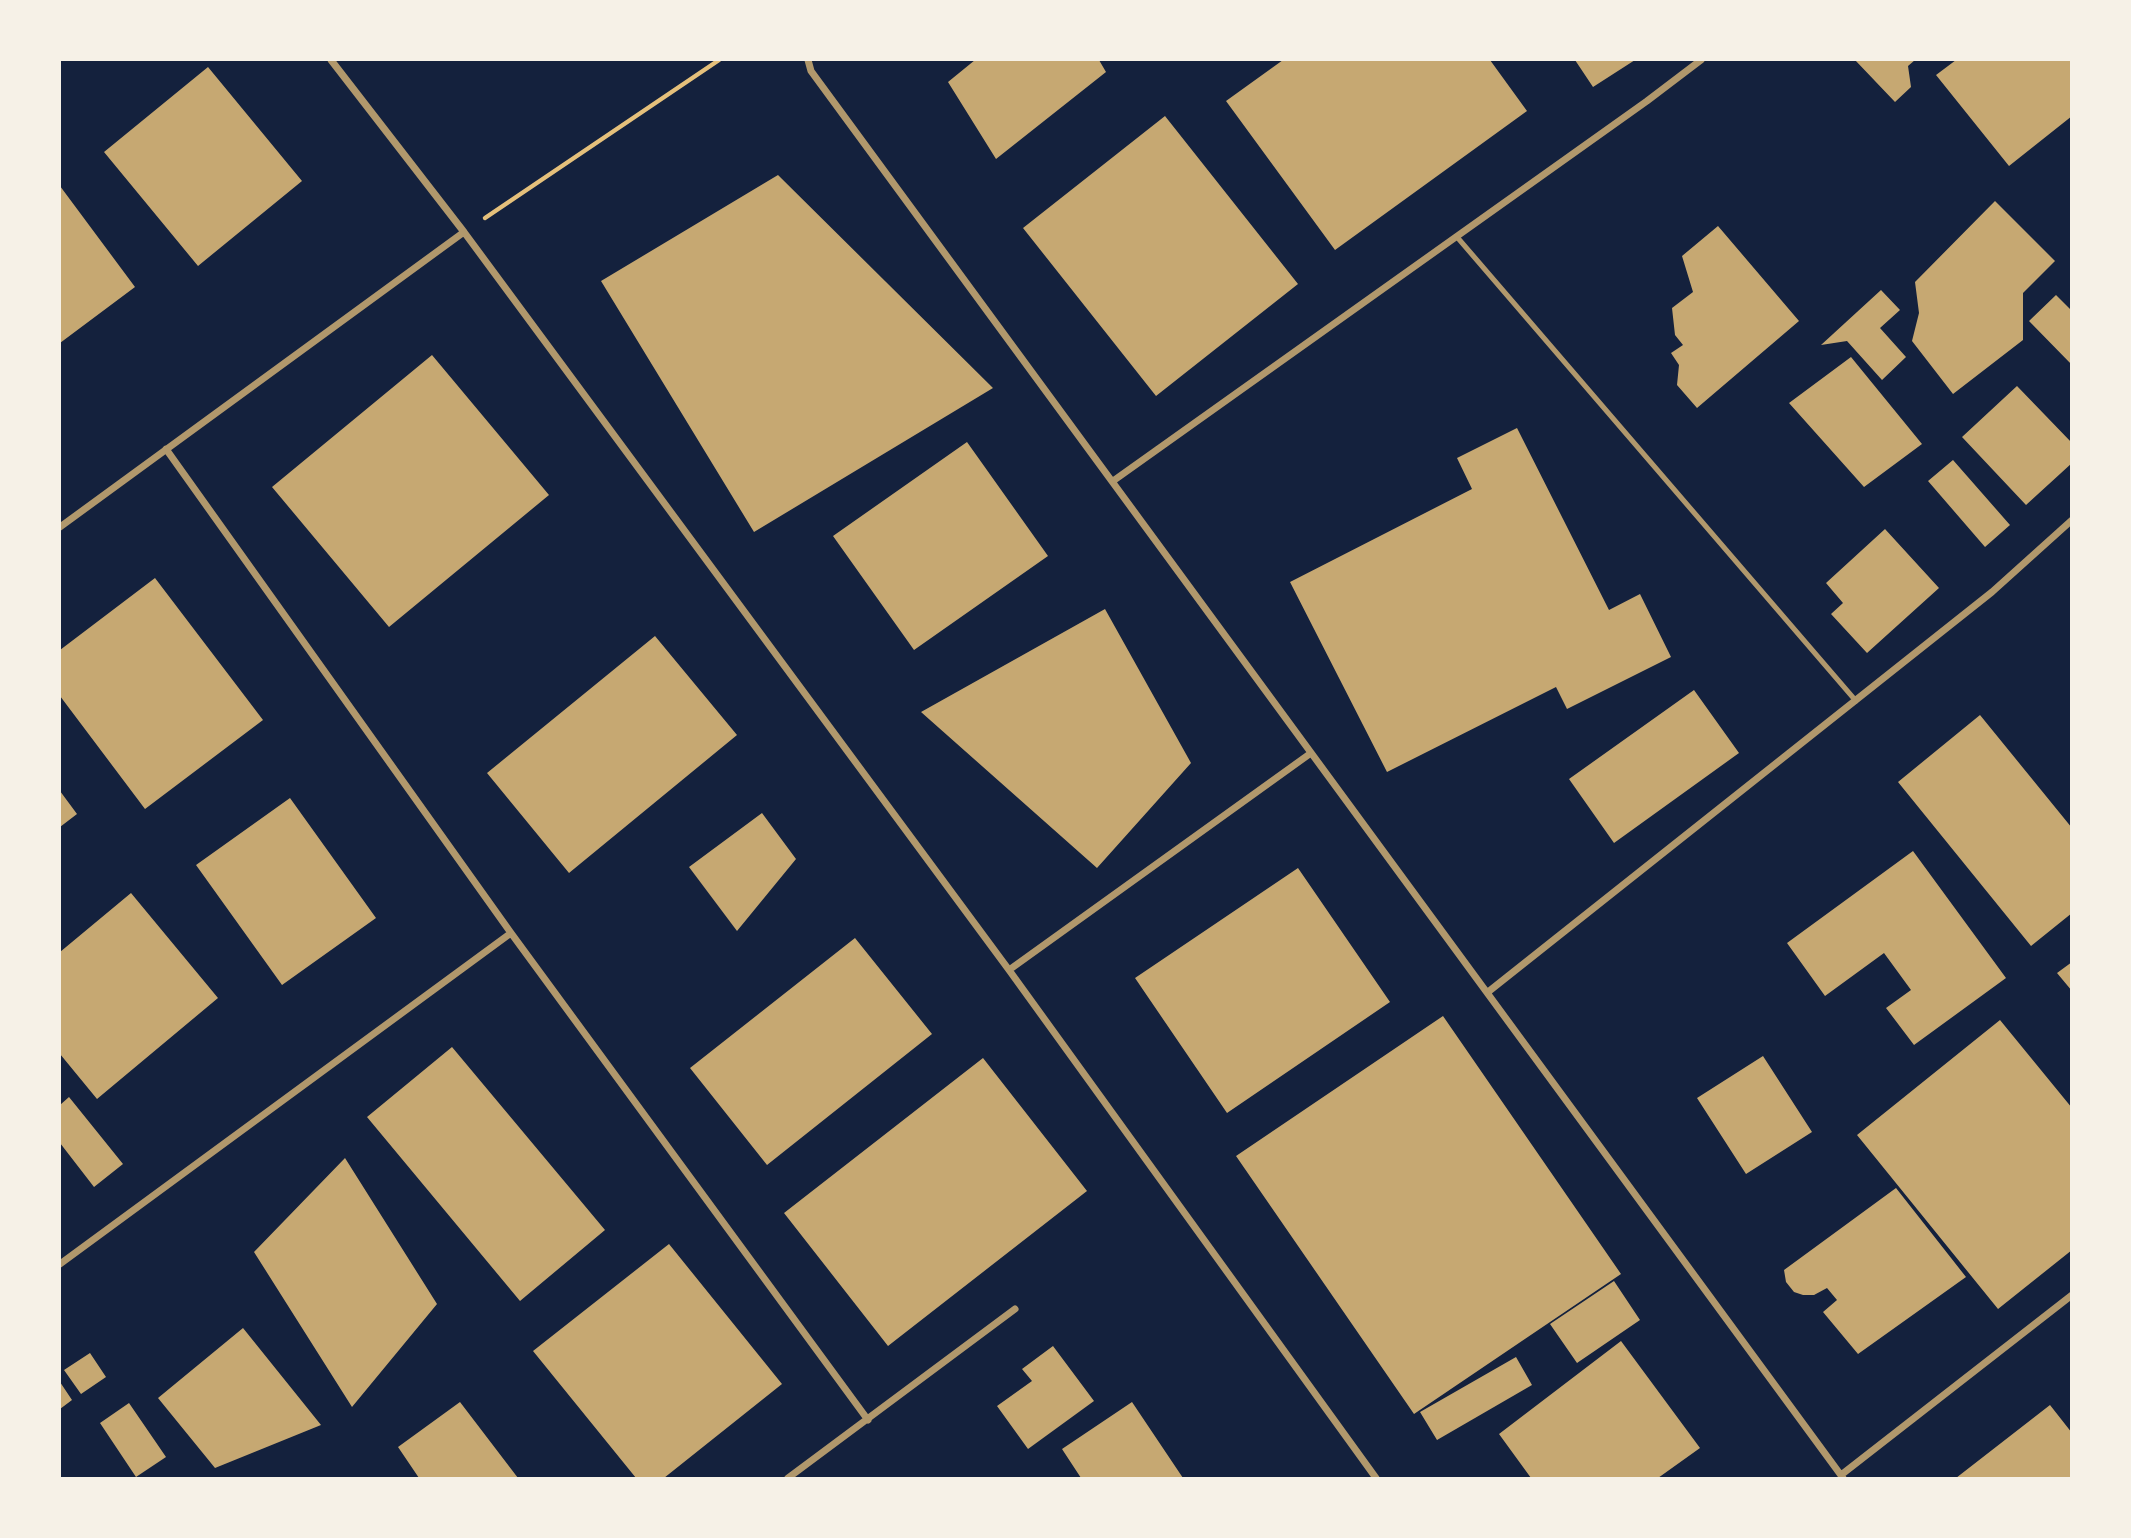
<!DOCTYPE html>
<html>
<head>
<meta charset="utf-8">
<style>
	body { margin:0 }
	#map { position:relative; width:2131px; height:1538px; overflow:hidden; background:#14213d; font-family:"Varela Round",sans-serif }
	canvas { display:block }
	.frame { position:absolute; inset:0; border:61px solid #f6f1e7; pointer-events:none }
</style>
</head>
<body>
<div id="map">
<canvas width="2131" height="1538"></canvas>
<div class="frame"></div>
</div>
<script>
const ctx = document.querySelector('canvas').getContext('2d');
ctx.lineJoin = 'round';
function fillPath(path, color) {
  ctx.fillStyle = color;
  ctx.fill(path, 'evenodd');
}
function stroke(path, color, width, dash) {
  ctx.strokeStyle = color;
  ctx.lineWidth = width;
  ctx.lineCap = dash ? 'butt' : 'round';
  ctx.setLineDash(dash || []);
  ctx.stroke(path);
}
const building = new Path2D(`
	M975,60h124l7,12 -110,87 -48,-77z
	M1283,60h207l37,51 -192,139 -109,-149z
	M1575,60h60l-42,27z
	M1855,60h60l-7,6 3,21 -16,15z
	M1956,60h116v56l-63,50 -73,-91z
	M208,67l94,114 -104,85 -94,-114z
	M1165,116l133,168 -142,112 -133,-168z
	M778,175l215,213 -239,144 -153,-251z
	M60,186l75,101 -75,56z
	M1995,201l60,60 -32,32v47l-70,54 -41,-53 7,-28 -4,-31z
	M1718,226l81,95 -102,87 -20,-23 2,-20 -8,-12 12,-8 -8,-10 -3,-27 21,-16 -11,-36z
	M1881,290l19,20 -20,18 26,29 -24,23 -35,-39 -26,4z
	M2056,295l16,16v54l-43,-44z
	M432,355l117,140 -160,132 -117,-140z
	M1851,357l71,87 -58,43 -75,-84z
	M2017,386l55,57v20l-46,42 -64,-68z
	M1517,428l92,182 31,-16 31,63 -104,52 -11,-22 -169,85 -97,-190 182,-93 -15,-31z
	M967,442l81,114 -134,94 -81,-114z
	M1953,460l57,65 -25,22 -57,-66z
	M1885,529l54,59 -72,65 -36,-39 12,-11 -17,-20z
	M155,578l108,142 -118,89 -85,-113v-46z
	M1105,609l86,154 -94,105 -176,-156z
	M655,636l82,99 -168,138 -82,-100z
	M1694,690l45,63 -125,90 -45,-64z
	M1980,715l92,113v85l-41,33 -133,-164z
	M60,791l17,23 -17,13z
	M290,798l86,120 -94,67 -86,-120z
	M762,813l34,46 -59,72 -48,-64z
	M1913,851l93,127 -92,67 -28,-37 25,-18 -27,-37 -59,43 -38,-53z
	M1298,868l92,134 -163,111 -92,-135z
	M131,893l87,105 -121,101 -37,-45v-102z
	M855,938l77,96 -165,131 -77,-97z
	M2072,962v29l-15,-18z
	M1443,1016l178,258 -207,140 -178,-258z
	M2000,1020l72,88v142l-74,59 -141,-174z
	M452,1047l153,183 -85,71 -153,-184z
	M1763,1056l49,76 -66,42 -49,-76z
	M983,1058l104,133 -199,155 -104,-133z
	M69,1097l54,67 -29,23 -34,-44v-38z
	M345,1158l92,146 -85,103 -98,-155z
	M1896,1188l70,89 -108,77 -35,-42 14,-12 -10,-12 -13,7h-11l-9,-3 -8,-10 -2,-12z
	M669,1244l113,140 -118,94h-28l-103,-127z
	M1614,1281l26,39 -63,43 -27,-39z
	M243,1328l78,97 -106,43 -57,-70z
	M1621,1341l79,107 -42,30h-127l-32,-44z
	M1053,1346l41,55 -66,48 -31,-43 35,-25 -10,-12z
	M90,1353l16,24 -25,17 -17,-24z
	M1516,1357l16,28 -95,55 -17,-28z
	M60,1382l12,18 -12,9z
	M460,1402l58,76h-99l-21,-31z
	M1132,1402l51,76h-102l-19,-29z
	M129,1403l37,54 -30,20 -36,-54z
	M2050,1405l22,28v45h-116z`);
const path = new Path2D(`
	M485,218l234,-158`);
const service = new Path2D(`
	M1457,237l399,464`);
const minor = new Path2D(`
	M331,60l133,172 545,738 367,508
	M808,60l3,11 1032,1407
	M166,449l345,484 357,487
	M1113,481l534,-380 54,-41
	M60,527l404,-295
	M1009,970l302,-217
	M1488,992l504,-400 80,-72
	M60,1264l451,-331
	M1841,1475l231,-180
	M788,1478l227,-169`);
fillPath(building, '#c6a872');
stroke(path, '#e5c07b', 4.5);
stroke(service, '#b1986c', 5);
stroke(minor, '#b1986c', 7);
</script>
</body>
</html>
